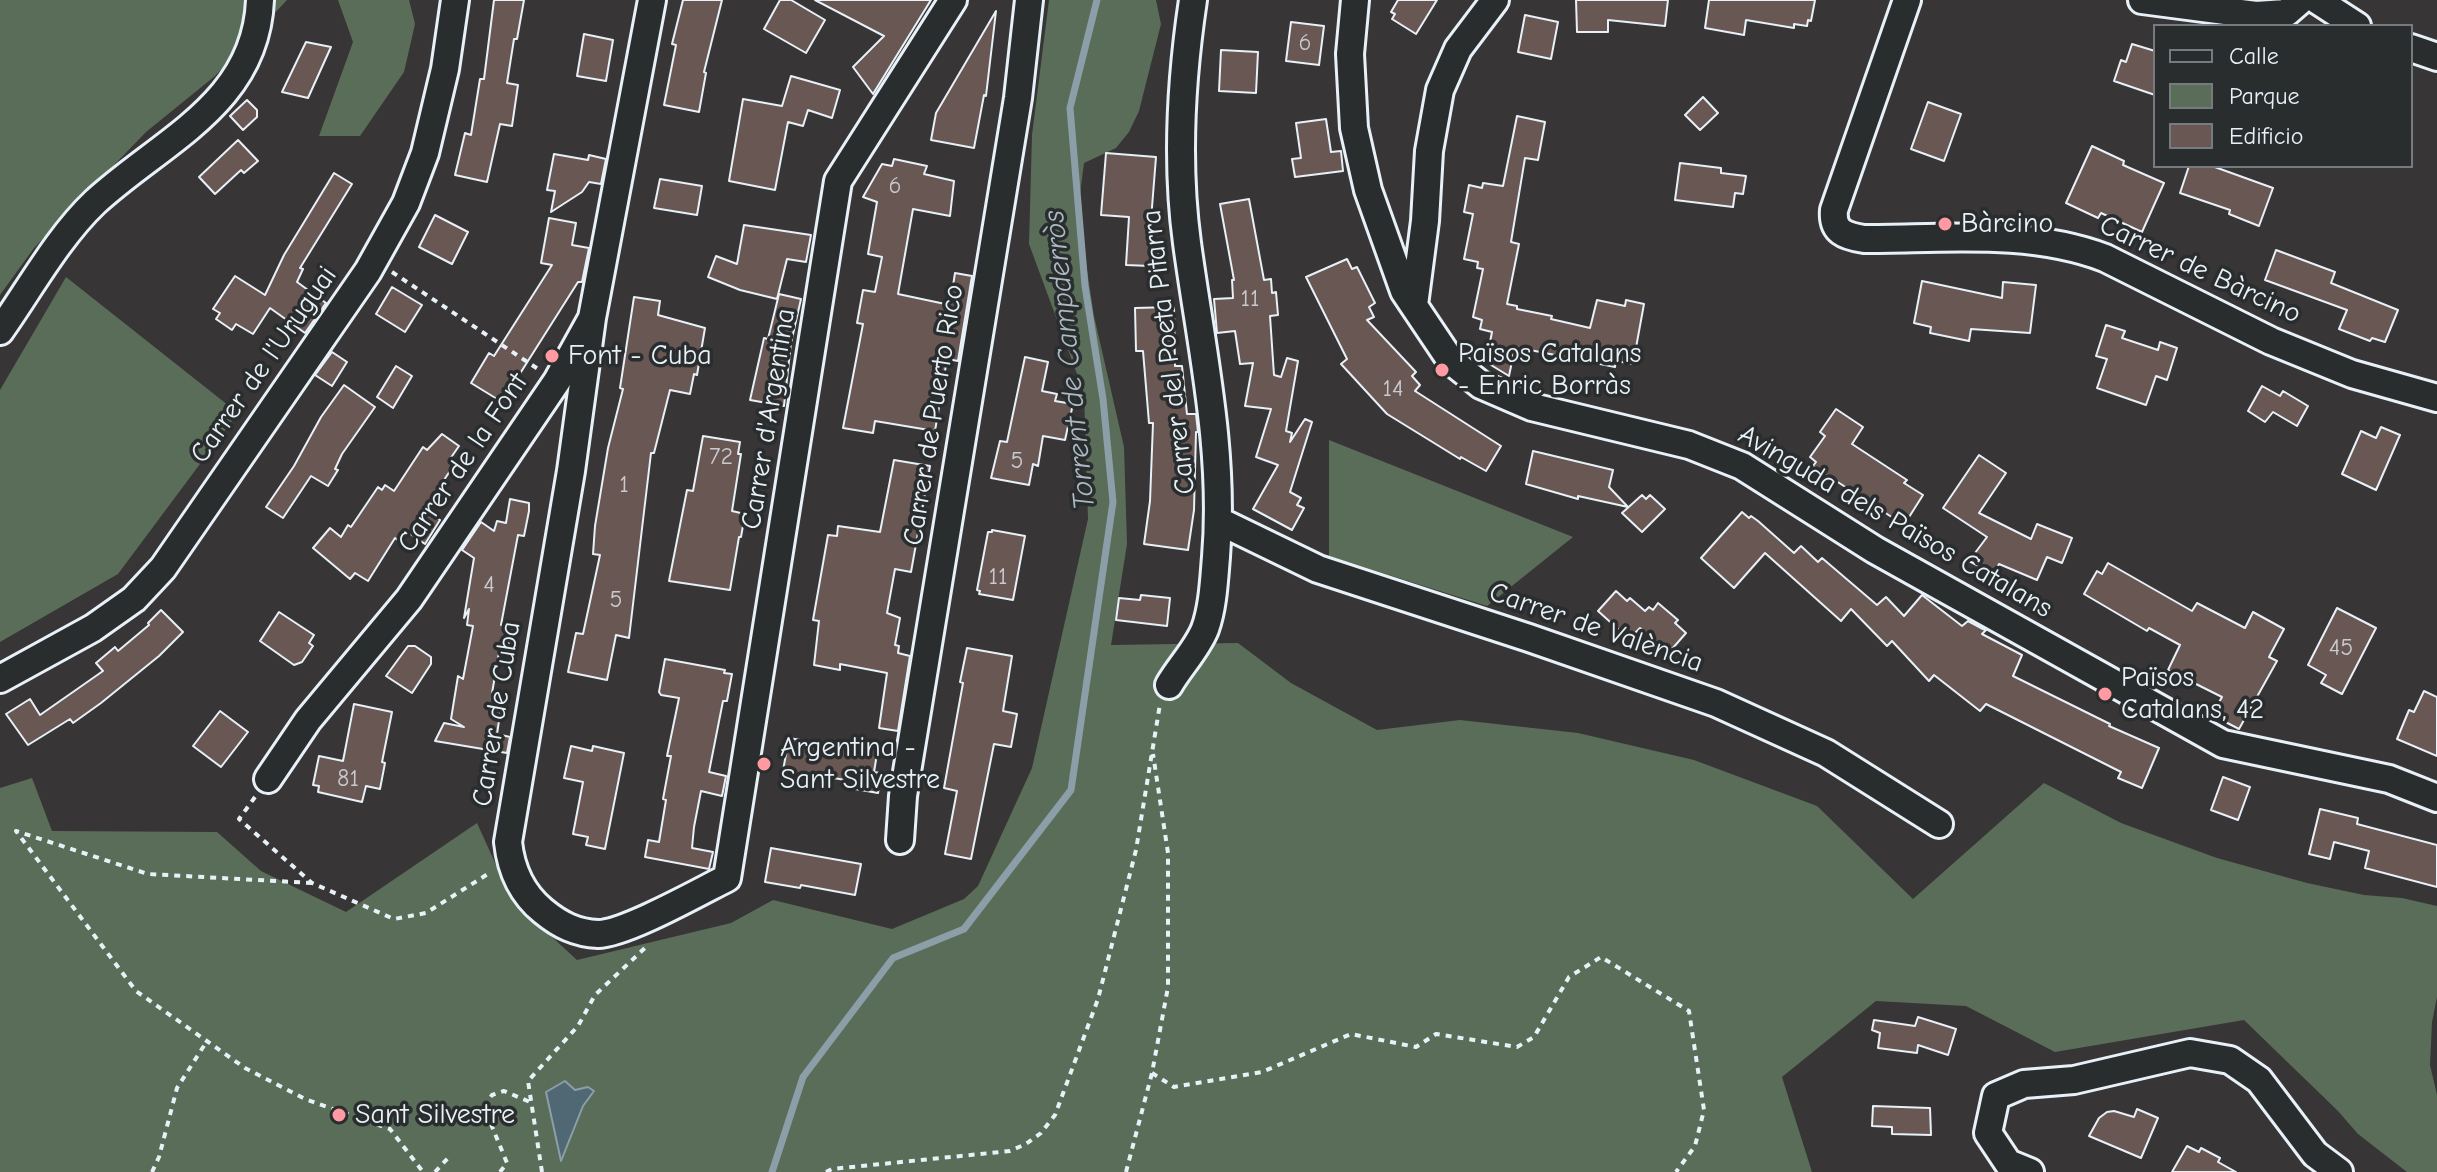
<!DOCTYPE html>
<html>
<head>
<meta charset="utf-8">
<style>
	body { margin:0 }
	#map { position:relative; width:2437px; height:1172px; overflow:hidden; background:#373536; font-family:"Comic Neue",sans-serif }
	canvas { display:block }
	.legend { position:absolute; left:2153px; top:24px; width:260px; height:144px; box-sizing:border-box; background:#2a2d2e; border:2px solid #767b7f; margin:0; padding:10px 14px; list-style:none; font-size:24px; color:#e8f1f8 }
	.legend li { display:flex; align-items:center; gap:16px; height:40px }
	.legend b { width:40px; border:2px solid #767b7f }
</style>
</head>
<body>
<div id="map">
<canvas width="2437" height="1172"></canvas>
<ul class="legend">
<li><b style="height:10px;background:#2a2d2e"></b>Calle</li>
<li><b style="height:22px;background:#5a6d58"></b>Parque</li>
<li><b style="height:22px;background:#695754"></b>Edificio</li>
</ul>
</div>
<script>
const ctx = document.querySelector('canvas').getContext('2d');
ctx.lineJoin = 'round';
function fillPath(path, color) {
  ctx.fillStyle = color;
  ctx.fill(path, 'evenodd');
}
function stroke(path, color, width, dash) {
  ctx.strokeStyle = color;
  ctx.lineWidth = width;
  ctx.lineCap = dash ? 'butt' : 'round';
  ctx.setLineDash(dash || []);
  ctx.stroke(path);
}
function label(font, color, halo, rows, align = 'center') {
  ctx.font = font + ' "Comic Neue",sans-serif';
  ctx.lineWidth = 7;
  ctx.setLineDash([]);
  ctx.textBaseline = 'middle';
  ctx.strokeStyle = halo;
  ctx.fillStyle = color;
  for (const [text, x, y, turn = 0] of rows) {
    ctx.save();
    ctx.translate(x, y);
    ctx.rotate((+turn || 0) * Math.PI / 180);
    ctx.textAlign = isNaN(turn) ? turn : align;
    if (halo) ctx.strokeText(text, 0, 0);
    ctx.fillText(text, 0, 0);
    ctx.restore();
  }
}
const green = new Path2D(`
	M0,0h287l-72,76 -69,56 -112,116 -34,47z
	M338,0h71l6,24 -11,48 -44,64h-41l34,-94z
	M1049,0h107l5,24 -22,87 -10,21 -13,16 -32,15 -6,47 16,106 30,131 3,97 -16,101 127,-2 53,40 86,47 83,-10 118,13 116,27 123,46 96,93 131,-116 77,40 96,35 90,25 57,12 38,3 35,8v91l-5,25 -2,43 7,30v77h-30l-49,-38 -20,-23 -94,-91 -189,32 -89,-46 -90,-5 -94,76 30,95h-1812v-384l32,-10 20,53 165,1 44,39 85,41 131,-89 35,77 65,60 154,-37 42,-23 119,29 72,-30 14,-13 54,-118 56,-249 -4,-126 -55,-149 3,-109z
	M66,277l172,136 -120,161 -118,68v-252z
	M1329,440l244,97 -86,69 -158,-50z`);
const water = new Path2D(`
	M565,1081l10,9 13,-3 6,4 -11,15 -22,55 -15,-69z`);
const stream = new Path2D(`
	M772,1172l31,-95 90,-119 71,-29 107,-139 42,-288 -10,-103 -18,-113 -15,-178 27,-108`);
const building = new Path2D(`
	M494,0h30l-7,39h-3l-7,44 11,2 -6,41 -12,-2 -13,58 -32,-7 10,-42 6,2 9,-56h4z
	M683,0h39l-18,72 2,1 -7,39 -35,-7 12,-60 -4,-1z
	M780,0h11l34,20 -19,33 -42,-24z
	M815,0h116l-58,94 -20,-27 31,-31z
	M1398,0h39l-21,34 -24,-15 3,-5 -4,-2z
	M1576,0h92l-3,26 -57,-6v12h-31z
	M1709,0h106l-4,21 -3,-1 -1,6 -13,-2v4l-48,-8 -2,15 -39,-7z
	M996,11l-10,85 -2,-1 -10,53 -43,-8 5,-27z
	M1525,15l33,7 -7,37 -33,-7z
	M1291,22l33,4 -5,39 -33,-4z
	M584,34l29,6 -7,41 -29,-5z
	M306,42l25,5 -23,51 -26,-6z
	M2132,44l23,7v44l-41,-14 7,-21 5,2z
	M1221,50l37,2 -2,41 -37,-2z
	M791,76l49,14 -8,28 -24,-8 -5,16 -15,-4 -13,68 -46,-9 14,-82 39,7z
	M1703,97l15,16 -18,17 -15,-15z
	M247,100l10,10v7l-14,13 -13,-14z
	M1928,102l33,12 -17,47 -33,-12z
	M1517,116l28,6 -7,38 -13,-2 -14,84 8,2 -12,60 10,2v3l35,7 -1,3 39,9 7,-28 28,6 1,-6 18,4 -11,60 -17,-3 -1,6 -100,-20 -6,29 -23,-14 6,-30 -12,-3 2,-9 -9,-3 10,-48 -6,-1 1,-6 -14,-3 9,-45 -9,-2 5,-27 13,3 1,-5 20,3z
	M1326,119l5,33 10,-1 2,20 -48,6 -3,-18 9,-1 -5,-35z
	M238,140l20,21 -14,12 -3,-3 -26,24 -16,-17z
	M2092,146l32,15 -1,4 41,18 -22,49 -41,-19 -3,5 -32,-15z
	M1106,153l50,4 -7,88 14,1 -13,20 -24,-1 3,-48 -28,-2z
	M554,154l34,6 1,-5 17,4 -5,25 -12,-2 -7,10 -31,20 4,-21 -8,-1z
	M894,159l33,7 -3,8 30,7 -4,35 -37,-7 -15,85 52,11 5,-32 17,3 -14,85 -11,-2 -12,72 -60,-10 -2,12 -30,-5 20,-104 -6,-1 6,-33 12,2 7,-35 -14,-3 9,-52 -14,-5 19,-33 10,2z
	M1680,163l41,5v5l25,3 -3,18 -8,-1 -2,14 -58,-7z
	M2189,166h23l61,22 -14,38 -30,-12 1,-4 -50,-17z
	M334,173l18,11 -52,84 3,1 -6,13 29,21 -21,30 -35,-25 -17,26 -17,-10 -4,6 -16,-11 4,-6 -7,-4 22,-33 30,19 19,-40z
	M660,179l42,7 -5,29 -43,-7z
	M1249,199l15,81 7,-1 1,14 4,-1 2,23 -8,1 4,59 7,2 6,-19 11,3 -12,70 6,2 -2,9 15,-23 7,3 -22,70 11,6 -4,7 7,3 -12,22 -39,-21 25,-44 -22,-8 15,-48 -26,-3 8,-43 -13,1 -5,-33 -18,2 -3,-34 19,-1 -1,-18h2l-14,-76z
	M435,215l33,17 -16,32 -33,-17z
	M549,218l27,5 -4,22 17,3 -7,34h-4l-76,120 -31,-19 18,-30 5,3 58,-91 -11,-2z
	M744,225l67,10 -5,27 -19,-3 -10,40 -37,-9 -32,-13 8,-21 21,8z
	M2276,250l59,22 -4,11 67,27 -13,32 -13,-4 -2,3 -31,-12 8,-19 -82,-30z
	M1347,259l5,10 5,-2 18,36 -6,4 5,10 -7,3 49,52 -4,4 8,9 -5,6 86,55 -15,25 -25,-14 -1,2 -73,-45 -46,-50 6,-5 -41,-82z
	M1922,281l80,17 1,-16 33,3 -6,48 -59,-4 -2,12 -39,-8 1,-6 -17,-4z
	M392,287l30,18 -17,27 -29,-18z
	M779,294l22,5 -10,44 -7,63 -34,-6 14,-62 4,1z
	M634,297l26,4 -2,14 47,13 -8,47 -3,-1 -4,20 -20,-4 -16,63h-3l-22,185 -13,-3 -9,45 -39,-8 8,-39 7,1 17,-79 -7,-1 2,-28 13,-78 15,-59 -3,-1z
	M1174,307l1,59h7l5,48h9l2,18h-2l-2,78 -6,40 -44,-6 6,-43 3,-78h-4l-6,-72h-7l-1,-43z
	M2106,325l19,6 -3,7 36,12 2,-8 17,6 -10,32 -11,-4 -10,29 -49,-17 10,-29 -11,-3z
	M332,352l15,10 -15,24 -17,-11z
	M1025,357l23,5 -6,29 15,3 -2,7 18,3 -8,36 -22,-4 -5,30 -5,-2 -4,21 -38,-7 9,-37 7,1z
	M396,366l16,10 -19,32 -16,-11z
	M344,385l31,22 -33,47 -7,15 3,1 -10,16 -17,-10 -28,42 -17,-11 28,-41 27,-49z
	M2262,386l18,10 3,-5 25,15 -11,20 -24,-14 -8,10 -17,-11z
	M1836,409l27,18 -11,17 55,36 -3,3 19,12 -19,30 -91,-59 3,-4 -6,-5 15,-21 -5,-4z
	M2381,427l19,8 -24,55 -34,-16 19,-43 15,7z
	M442,434l17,12 -9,13 6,3 -32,48 16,10 -15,24 -19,-13 -7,10 -4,-3 -27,43 -13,-8 -5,6 -37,-31 17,-20 11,9 7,-12 3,2 27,-40 4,3 3,-5 9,6 29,-44 4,3z
	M703,436l37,6 -2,12h3l-9,57 13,3 -4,23h-2l-9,53 -61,-9 18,-91 6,1z
	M1533,451l80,19 -4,17 19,20 -50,-11v3l-52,-15z
	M1979,455l27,18 -27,40 52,26 6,-15 35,14 -10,25 -15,-6 -10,23 -38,-16 -5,10 -25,-13 18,-24 -44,-29z
	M894,460l36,6 -19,106 -16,-3 -8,44 13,5 -5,27 4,1 -1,7 12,3 -12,75 -19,-3 8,-55 -47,-9v6l-26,-5 5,-44 -6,-1 15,-85 9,1 1,-10 42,6z
	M1642,495l4,4 4,-4 15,14 -23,23 -20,-19z
	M510,499l19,4v8l-5,25 -6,-1 -17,90 11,2 -4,21 -8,-1 -9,52 11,2 -5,33 13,3 -3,16 -72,-12 9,-18 20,4 -13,-8 7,-43 5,3 10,-53 -6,-1 2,-16 -5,9 10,-60 -12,-8 19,-28 13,9 3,-10 9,2z
	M1742,512l7,6 2,-2 7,5 36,32 7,-7 17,16 4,-4 55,47 9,-8 18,19 18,-21 40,31 6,-5 15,8 3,1 -4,4 40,21 -9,21 97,48 -1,2 50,22 -17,40 -24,-10 3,-6 -135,-68 -6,7 -46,-36 -5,6 -37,-40 -5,5 -36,-37 -10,12 -76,-68 -31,35 -33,-30z
	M992,530l33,6 -12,64 -34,-6 1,-3 -3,-1 11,-58h4z
	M2108,563l84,48 5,-8 48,25 8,-16 31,17 -15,28 8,4 -38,68 -27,-14 10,-18 -54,-27 12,-25 -31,-17 -2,3 -63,-37 13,-23 5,3z
	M1616,591l11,10 3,-3 15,13 4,-4 4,3 5,-7 20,17 -3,3 11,10 -14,16 -7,-6 -4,4 -21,-19 -11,11 -31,-28z
	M1141,595l29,3 -3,28 -51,-6 3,-22 21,2z
	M2337,608l39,20 -34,66 -21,-11 5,-8 -18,-10z
	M161,610l22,22 -24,24 -58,47 -28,20 -3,-4 -42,26 -22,-31 24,-15 10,16 63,-44 -7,-8 19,-16 3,4 31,-26 -1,-2z
	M279,612l35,23 -5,8 4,3 -11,16 -8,3 -34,-24z
	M408,646h7l16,11v7l-19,29 -26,-17z
	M967,648l45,8 -9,55 14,3 -6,33 -17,-3 -23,115 -26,-5 12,-63 -13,-3 19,-105 -3,-1z
	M665,659l60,11 -1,3 8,1 -5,27h-4l-14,71 17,4 -4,20 -21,-5 -7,36 -2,21 21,4 -4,17 -64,-12 3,-17 11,2 7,-42 -3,-1 8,-43h-4l12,-58 -18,-3 -2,-3z
	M2424,691l13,6v59l-40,-17 12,-29 5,2z
	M354,704l38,8 -10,50 3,1 -5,26 -14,-3 -4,16 -44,-10 1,-6 -6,-1 6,-29 24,5z
	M220,711l28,21 -27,35 -28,-21z
	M789,738l47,8 1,-5 41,7 -4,24 7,1 -3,20 -23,-4 1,-7 -39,-7 -1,7 -34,-6z
	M571,746l21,5 1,-5 31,7 -19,96 -19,-4 2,-8 -15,-3 10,-52 -19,-4z
	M2223,777l27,10 -12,33 -27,-10z
	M2320,809l38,9 -1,6 80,21v42l-72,-19 4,-17 -35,-9 -4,17 -21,-5z
	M771,848l90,16 -6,31 -54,-10 -1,3 -35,-6z
	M1918,1017l38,12 -8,26 -30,-10 -1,8 -39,-5 2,-15 -8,-3 2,-10 41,6z
	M1873,1106l57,2 1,27 -39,-1v-7l-20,-1z
	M2137,1109l21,9 -17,40 -52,-22 10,-18 8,-6 7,-1 20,6z
	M2187,1146l12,6 2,-4 19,10 -2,4 18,10h-64z`);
const path = new Path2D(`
	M392,272l146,97
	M255,797l-16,22 73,64 82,36 32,-6 65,-41
	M312,883l-164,-9 -132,-43 120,160 109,77 60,31 85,30 33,43
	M1152,1073l22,14 88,-15 89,-38 65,13 20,-13 81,13 17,-10 35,-60 32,-20 88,54 15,99 -9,36 -19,26
	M152,1172l7,-15 18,-69 30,-47
	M435,1172l13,-14
	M500,1172l7,-9 -23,-56 8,-12 12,-4 26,11
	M542,1172l-14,-91 50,-55 17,-31 52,-49
	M826,1172l6,-3 178,-18 16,-7 15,-11 14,-18 43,-116 38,-149 24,-146
	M1126,1172l26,-99 16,-86v-134l-15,-99`);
const minor = new Path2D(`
	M1355,0l-5,54 4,74 14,62 36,101 47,70 30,24 51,22 157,38 53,21 133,84 348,194 166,35 48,19
	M1907,0l-73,210c-2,22 11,26 30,29 80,0 165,-10 241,19l166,83 81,33 85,24
	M2142,0l114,15 30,-2 15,-13
	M2317,0l40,26
	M2411,48l26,9
	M1414,305l11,-84 4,-70 11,-61 18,-41 37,-49
	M592,318l-21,153 -63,371c3,28 13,51 35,69 17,14 33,22 55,23 27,0 103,-43 129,-56l111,-697 115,-181
	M0,331c29,-41 58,-94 95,-129 66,-61 161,-98 165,-202
	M1219,521l99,48 211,69 187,65 110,50 113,71
	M0,679l93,-51 41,-29 29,-31 205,-297 38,-68 19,-50 20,-84 10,-69
	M1169,685c11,-19 28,-36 36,-56 8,-22 9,-49 11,-72 9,-107 -15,-210 -29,-314 -11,-81 -6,-163 6,-243
	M268,779l40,-59 101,-121 148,-218 35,-63 60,-318
	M900,840l3,-44 115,-698 11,-98
	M2030,1172l-22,-9 -20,-30 8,-37 28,-12 50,-4 116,-27 40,7 29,20 56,74 24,18`);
const markers = [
	[1945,224,8,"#ff9aa2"],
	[552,356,8,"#ff9aa2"],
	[1442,370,8,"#ff9aa2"],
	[2105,694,8,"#ff9aa2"],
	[764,764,8,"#ff9aa2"],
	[339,1115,8,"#ff9aa2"]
];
const numberNames = [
	["6",1305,43],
	["6",895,186],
	["11",1250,299],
	["14",1393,389],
	["72",721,457],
	["5",1017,461],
	["1",624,485],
	["11",998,577],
	["4",489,585],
	["5",616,600],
	["45",2341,648],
	["81",348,779]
];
const poiNames = [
	["Bàrcino",1961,224],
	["Països Catalans",1458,354],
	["- Enric Borràs",1458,386],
	["Font - Cuba",568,356],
	["Països",2121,678],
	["Catalans, 42",2121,710],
	["Argentina -",780,748],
	["Sant Silvestre",780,780],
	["Sant Silvestre",355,1115]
];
const streetNames = [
	["Carrer de Bàrcino",2200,270,25],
	["Carrer del Poeta Pitarra",1169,352,-97],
	["Carrer de l'Uruguai",264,365,-55],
	["Carrer de Puerto Rico",934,415,-81],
	["Carrer d'Argentina",769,419,-81],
	["Carrer de la Font",463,463,-56],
	["Avinguda dels Països Catalans",1895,522,30],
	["Carrer de València",1596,628,19],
	["Carrer de Cuba",497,714,-81]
];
const waterNames = [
	["Torrent de Campderròs",1070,360,-96]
];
fillPath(green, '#5a6d58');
fillPath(water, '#4f6874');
stroke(water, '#8c9fa9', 2);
stroke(stream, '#8c9fa9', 7);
fillPath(building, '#695754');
stroke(building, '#e8f1f8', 2);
stroke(minor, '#e8f1f8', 32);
stroke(path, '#e8f1f8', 4, [6, 6]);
stroke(minor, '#2a2d2e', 26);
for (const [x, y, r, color] of markers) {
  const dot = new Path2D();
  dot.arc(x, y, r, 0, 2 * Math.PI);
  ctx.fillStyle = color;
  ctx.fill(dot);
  stroke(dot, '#2a2d2e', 3);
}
label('24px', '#c8cacf', null, numberNames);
label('28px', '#e8f1f8', '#2a2d2e', poiNames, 'left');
label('28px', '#e8f1f8', '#2a2d2e', streetNames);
label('italic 30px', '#abbac3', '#2a2d2e', waterNames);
</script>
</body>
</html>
